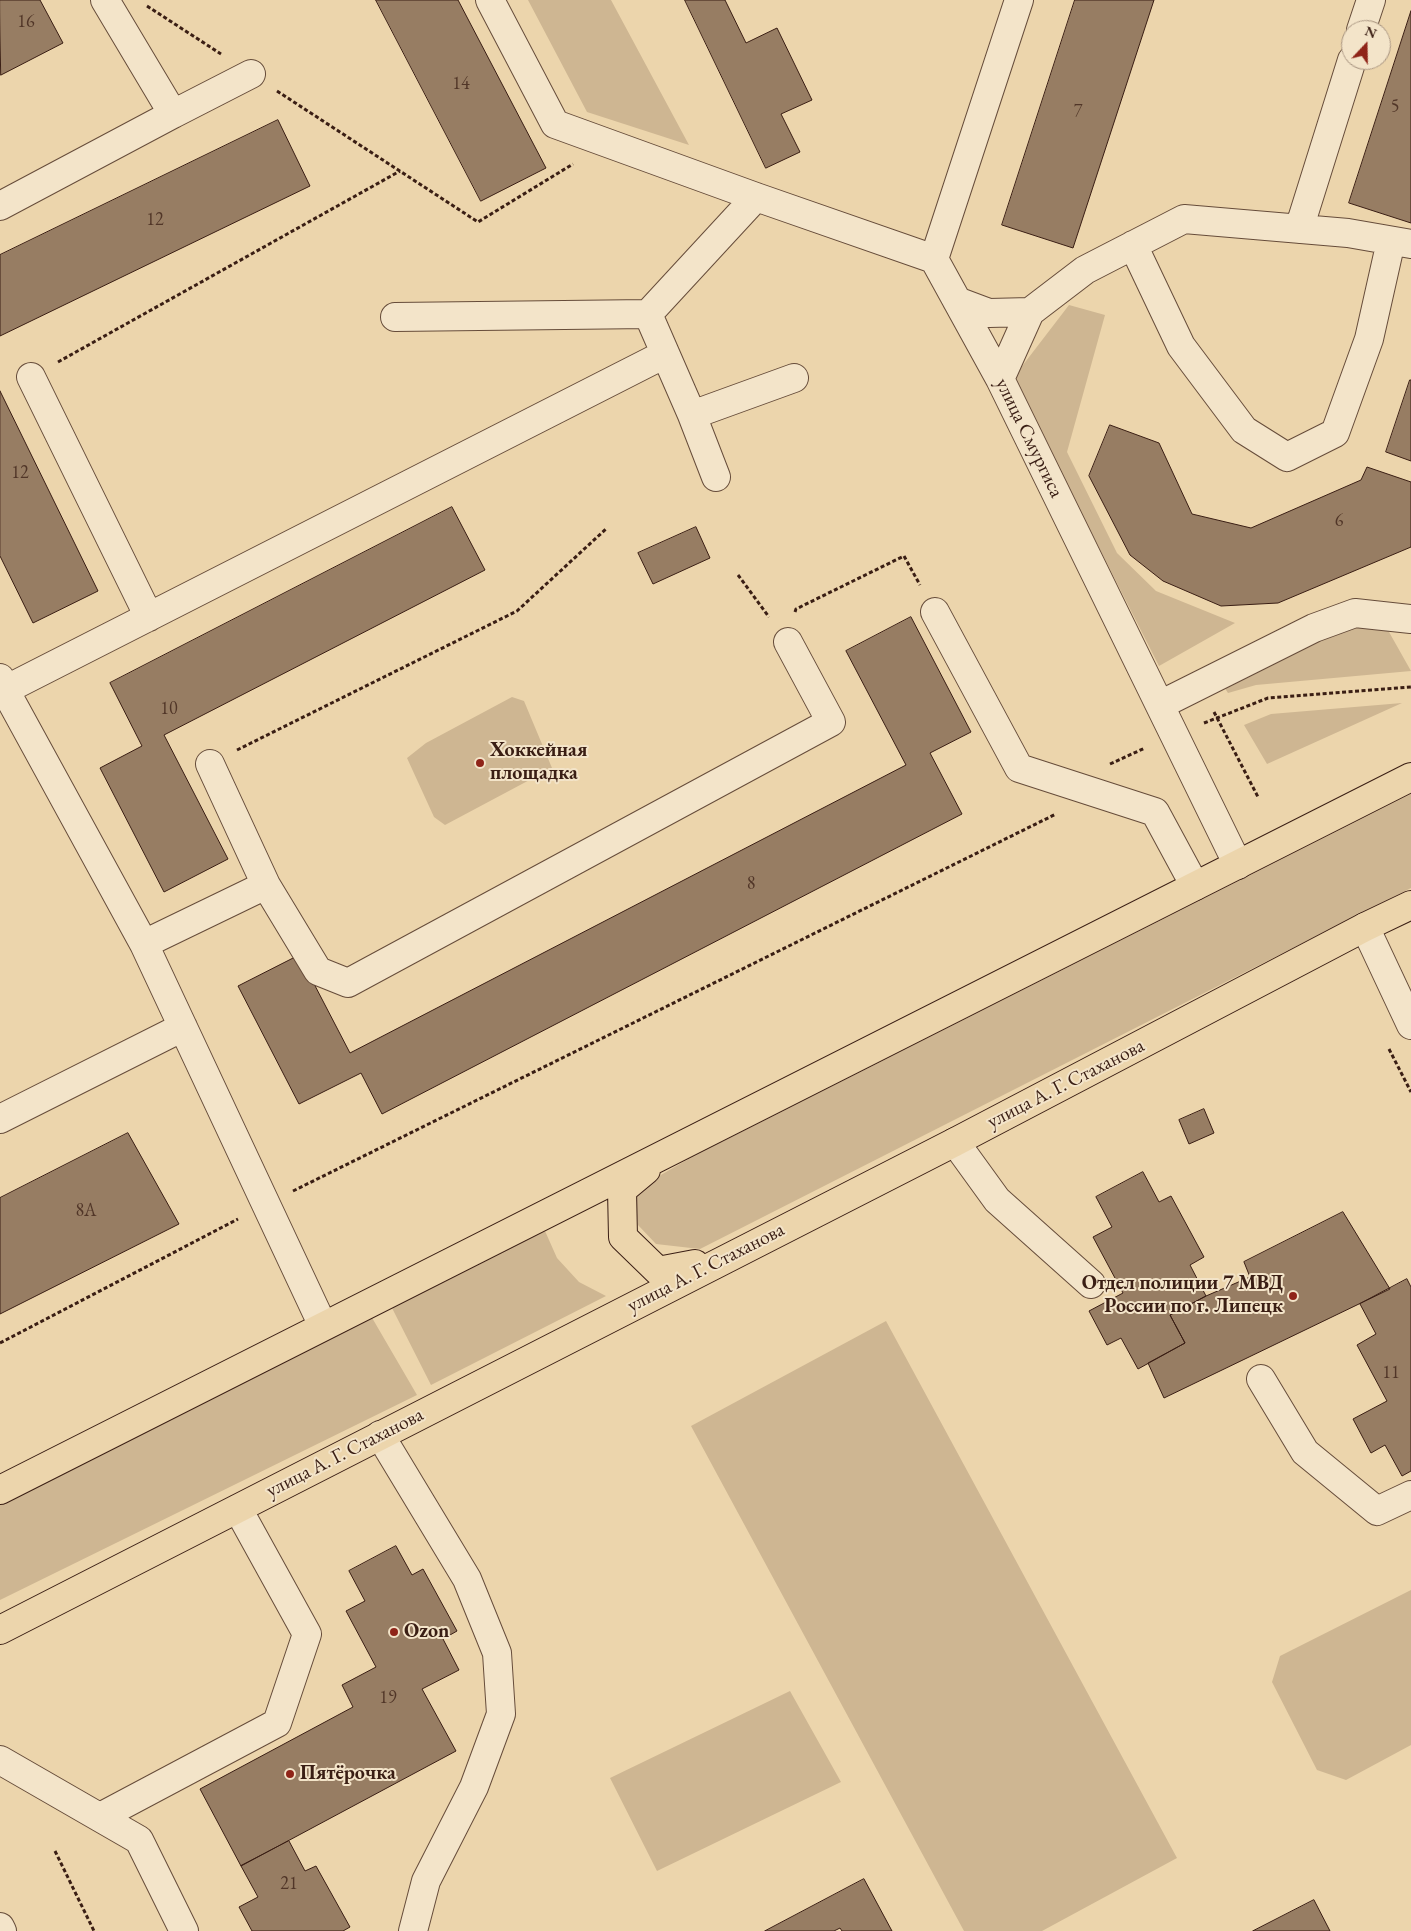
<!DOCTYPE html>
<html>
<head>
<meta charset="utf-8">
<style>
	body { margin:0 }
	#map { position:relative; width:1411px; height:1931px; overflow:hidden; background:#ecd5ac; font-family:"EB Garamond",serif }
	canvas { display:block }
	.north { position:absolute; left:1341px; top:20px; width:50px; height:50px; box-sizing:border-box; background:#f3e4c9; border:1px solid #a99581; border-radius:50%; rotate:21deg; font-size:14px; font-weight:700; line-height:20px; text-align:center; color:#3a1e14 }
	.north::after { content:''; display:block; margin:auto; width:18px; height:22px; background:#8f2418; clip-path:polygon(50% 0,100% 100%,50% 72%,0 100%) }
</style>
</head>
<body>
<div id="map">
<canvas width="1411" height="1931"></canvas>
<div class="north">N</div>
</div>
<script>
const ctx = document.querySelector('canvas').getContext('2d');
ctx.lineJoin = 'round';
function fillPath(path, color) {
  ctx.fillStyle = color;
  ctx.fill(path, 'evenodd');
}
function stroke(path, color, width, dash) {
  ctx.strokeStyle = color;
  ctx.lineWidth = width;
  ctx.lineCap = dash ? 'butt' : 'round';
  ctx.setLineDash(dash || []);
  ctx.stroke(path);
}
function label(font, color, halo, rows, align = 'center') {
  ctx.font = font + ' "EB Garamond",serif';
  ctx.lineWidth = 4;
  ctx.setLineDash([]);
  ctx.textBaseline = 'middle';
  ctx.strokeStyle = halo;
  ctx.fillStyle = color;
  for (const [text, x, y, turn = 0] of rows) {
    ctx.save();
    ctx.translate(x, y);
    ctx.rotate((+turn || 0) * Math.PI / 180);
    ctx.textAlign = isNaN(turn) ? turn : align;
    if (halo) ctx.strokeText(text, 0, 0);
    ctx.fillText(text, 0, 0);
    ctx.restore();
  }
}
const green = new Path2D(`
	M528,0h83l78,145 -102,-33z
	M1069,305l36,10 -38,137 50,101 39,38 79,32 -76,43 -146,-288z
	M1380,616l31,55 -155,14 -28,8 -11,-17 111,-41 17,-3z
	M512,697l12,4 28,67 -107,57 -11,-8 -27,-59 19,-15z
	M1402,703l-135,61 -23,-39 27,-11z
	M1411,794v94l-711,361 -44,-5 -18,-19 -3,-27 19,-19 36,-21z
	M545,1231l12,27 22,24 27,14 -175,89 -39,-77z
	M371,1316l46,79 -417,205v-96z
	M886,1321l291,537 -135,73h-78l-273,-505z
	M1411,1590v155l-65,35 -29,-10 -45,-88 8,-26z
	M790,1691l51,91 -184,89 -47,-93z`);
const building = new Path2D(`
	M0,0h40l23,43 -62,32z
	M376,0h82l88,168 -65,33z
	M685,0h40l21,43 31,-15 35,72 -31,14 19,38 -34,16z
	M1075,0h79l-81,248 -71,-23z
	M1411,11v212l-62,-20z
	M278,120l32,66 -310,150v-81z
	M1410,380h1v81l-25,-9z
	M0,391l98,200 -65,32 -33,-67z
	M1110,425l49,18 33,71 59,14 110,-48 6,-13 44,15v65l-133,56 -57,3 -58,-25 -33,-26 -41,-79z
	M452,507l33,63 -321,165 64,124 -64,33 -64,-124 42,-22 -32,-63z
	M696,527l14,31 -57,26 -15,-31z
	M911,617l60,115 -41,21 32,61 -580,300 -21,-41 -62,31 -61,-118 61,-31 51,98 556,-288 -60,-114z
	M1204,1109l10,24 -25,11 -10,-24z
	M128,1133l51,91 -179,90v-116z
	M1143,1172l16,30 12,-6 33,61 -14,8 16,31 -36,19 15,28 -47,26 -17,-31 -14,7 -18,-34 34,-18 -30,-56 19,-10 -16,-30z
	M1343,1212l47,77 -226,109 -16,-35 37,-20 -15,-28 36,-19 44,-19 -6,-15z
	M1407,1279l4,8v184l-9,5 -17,-31 -14,8 -18,-34 34,-18 -30,-56 19,-11 -16,-30z
	M396,1546l16,29 11,-6 34,62 -14,8 16,31 -37,19 34,62 -215,115 -41,-77 153,-82 -11,-22 34,-18 -30,-56 19,-10 -16,-30z
	M289,1841l16,30 11,-5 34,61 -7,4h-91l-13,-24 19,-10 -17,-31z
	M864,1879l28,52h-50l-2,-3 -6,3h-69z
	M1314,1900l16,31h-77z`);
const path = new Path2D(`
	M147,6l74,48
	M277,91l201,131 95,-58
	M58,362l342,-191
	M738,575l31,42
	M795,612l1,-3 108,-53 16,29
	M1214,712l44,85
	M1204,723l64,-25 143,-11
	M237,750l280,-139 90,-83
	M1110,764l35,-16
	M1389,1049l22,43
	M293,1191l763,-377
	M0,1343l238,-124
	M55,1851l39,80`);
const minor = new Path2D(`
	M490,0l65,124 201,73 178,62
	M1019,0l-85,259 66,120 238,486
	M1361,30l10,-30
	M173,114l78,-40
	M0,206l173,-92 -68,-114
	M1299,229l53,-169
	M1133,245l48,101 63,84 43,27 48,-24 34,-94 22,-98
	M957,301l32,12 41,-1
	M395,317l253,-3
	M31,377l118,240
	M1000,379l30,-67 55,-42 99,-51 164,14 63,11
	M692,415l102,-37
	M716,477l-24,-62 -44,-101 108,-117
	M935,612l84,156 136,44 40,74
	M0,678l5,12 139,254 179,382
	M5,690l660,-336
	M1160,705l154,-77 41,-15 56,6
	M210,764l56,121 52,86 30,12 483,-261 -43,-80
	M1365,927l46,98
	M144,944l122,-59
	M0,1119l183,-92
	M955,1142l42,58 94,84
	M1261,1379l44,73 72,59 34,-16
	M380,1435l87,144 30,74 4,61 -27,73 -48,94 -13,50
	M0,1760l139,80 45,91
	M100,1817l177,-94 30,-89 -69,-125
	M0,1927l2,4`);
const major = new Path2D(`
	M646,1170l-24,20 1,47 35,34 37,-7
	M0,1490l1411,-713
	M0,1630l955,-488 410,-215 46,-22`);
const markers = [
	[480,763,5,"#8f2418"],
	[1293,1296,5,"#8f2418"],
	[394,1632,5,"#8f2418"],
	[290,1774,5,"#8f2418"]
];
const numberNames = [
	["16",26,22],
	["14",461,84],
	["5",1395,107],
	["7",1078,112],
	["12",155,220],
	["12",20,473],
	["6",1339,521],
	["10",169,709],
	["8",751,884],
	["8А",86,1211],
	["11",1391,1373],
	["19",388,1698],
	["21",289,1884]
];
const streetNames = [
	["улица Смургиса",1029,438,64],
	["улица А. Г. Стаханова",1066,1084,-27],
	["улица А. Г. Стаханова",706,1268,-27],
	["улица А. Г. Стаханова",345,1453,-27]
];
const poiNames = [
	["Хоккейная",490,751],
	["площадка",490,774],
	["Отдел полиции 7 МВД",1283,1284,"right"],
	["России по г. Липецк",1283,1307,"right"],
	["Ozon",404,1632],
	["Пятёрочка",300,1774]
];
fillPath(green, '#ceb692');
fillPath(building, '#977d63');
stroke(building, '#3a1e14', 1);
stroke(minor, '#664c3a', 30);
stroke(major, '#3a1e14', 30);
stroke(path, '#3a1e14', 3, [4, 2.5]);
stroke(minor, '#f3e4c9', 28);
stroke(major, '#ecd5ac', 28);
for (const [x, y, r, color] of markers) {
  const dot = new Path2D();
  dot.arc(x, y, r, 0, 2 * Math.PI);
  ctx.fillStyle = color;
  ctx.fill(dot);
  stroke(dot, '#f3e4c9', 2);
}
label('18px', '#513628', null, numberNames);
label('20px', '#3a1e14', '#f3e4c9', streetNames);
label('bold 20px', '#3a1e14', '#f3e4c9', poiNames, 'left');
</script>
</body>
</html>
